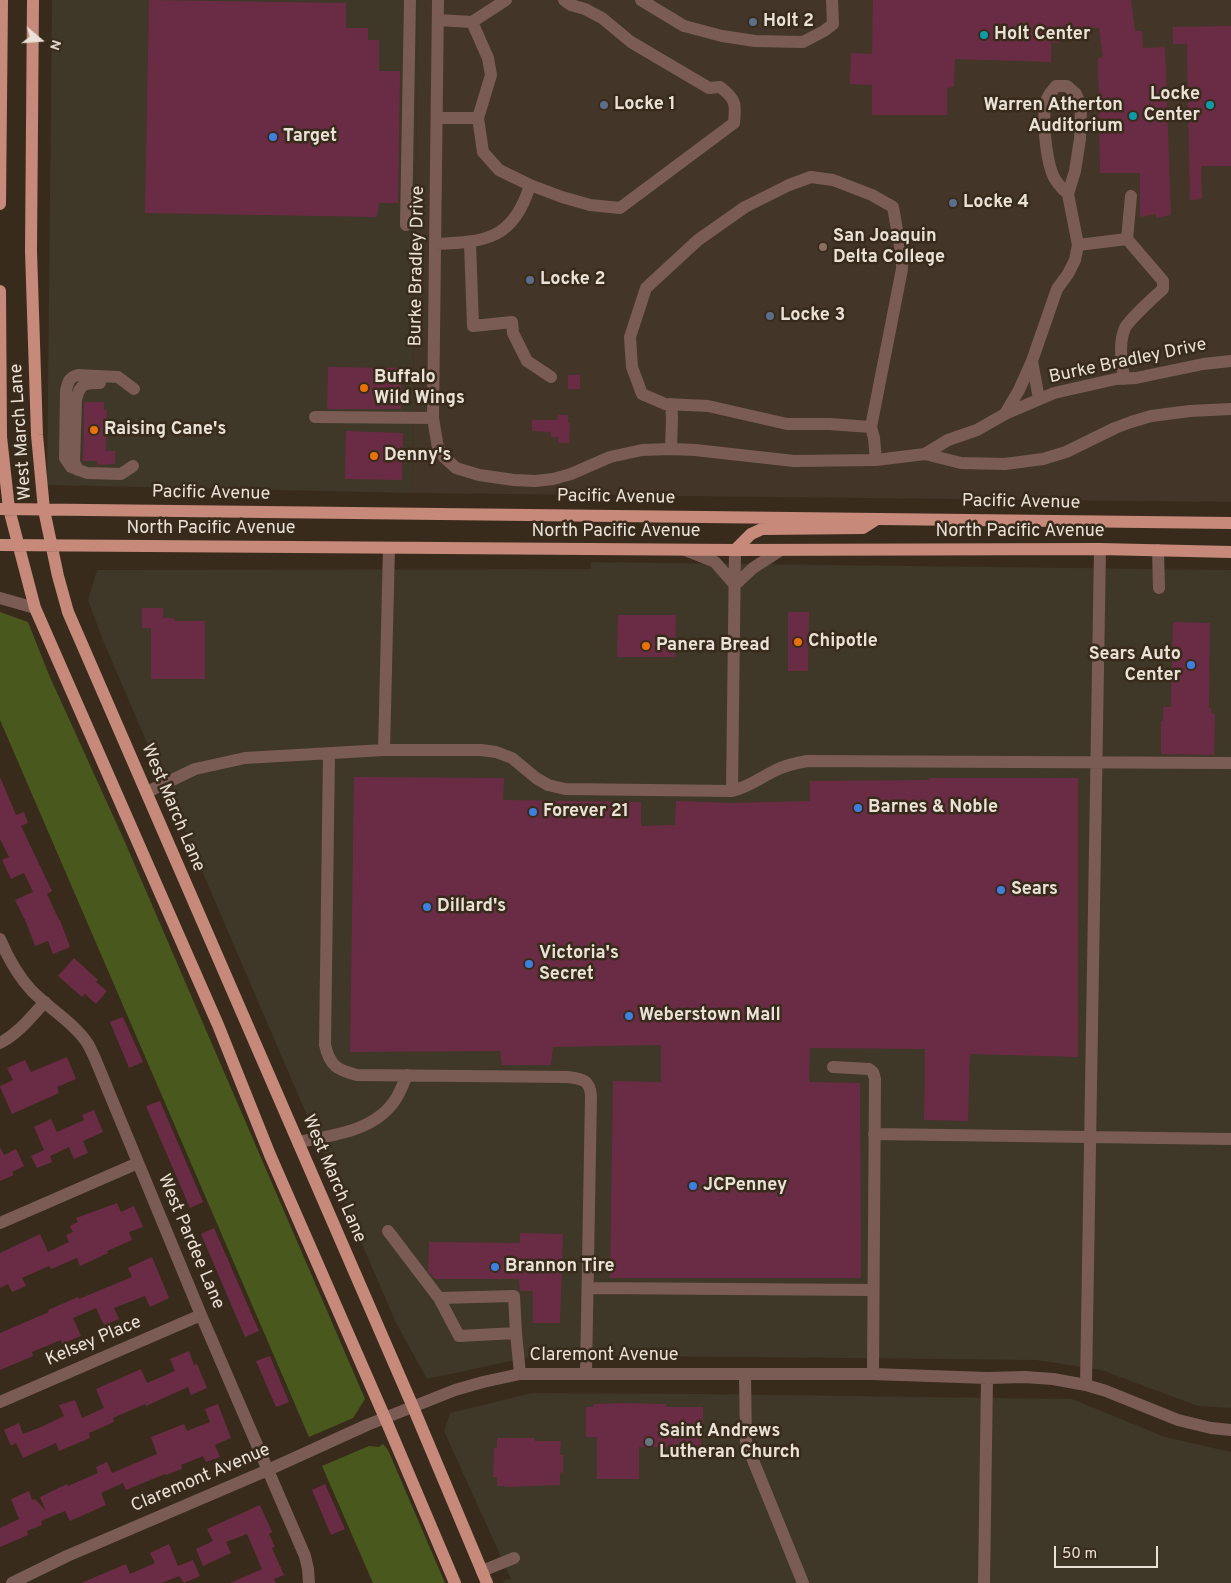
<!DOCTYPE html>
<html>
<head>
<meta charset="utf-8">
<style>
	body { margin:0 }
	#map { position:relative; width:1231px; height:1583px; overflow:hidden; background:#382b1b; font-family:Overpass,sans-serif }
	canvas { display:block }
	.north { position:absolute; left:15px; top:15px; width:50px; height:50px; -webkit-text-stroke:4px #382b1b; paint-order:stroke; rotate:108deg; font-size:14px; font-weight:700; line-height:20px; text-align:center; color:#eae1d7 }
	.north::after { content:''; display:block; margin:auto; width:18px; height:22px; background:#eae1d7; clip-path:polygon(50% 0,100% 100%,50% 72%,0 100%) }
	.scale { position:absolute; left:1054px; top:1546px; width:104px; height:22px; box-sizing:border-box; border:2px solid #eae1d7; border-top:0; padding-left:6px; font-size:15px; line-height:18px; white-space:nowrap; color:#eae1d7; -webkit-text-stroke:4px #382b1b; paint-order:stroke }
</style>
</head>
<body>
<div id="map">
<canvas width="1231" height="1583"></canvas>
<div class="north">N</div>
<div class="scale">50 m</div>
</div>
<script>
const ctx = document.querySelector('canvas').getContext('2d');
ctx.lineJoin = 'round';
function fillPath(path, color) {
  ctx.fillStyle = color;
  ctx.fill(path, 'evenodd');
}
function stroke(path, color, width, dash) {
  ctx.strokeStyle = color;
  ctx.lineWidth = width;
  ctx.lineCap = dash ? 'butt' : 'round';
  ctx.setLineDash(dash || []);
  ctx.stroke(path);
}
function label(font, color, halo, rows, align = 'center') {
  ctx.font = font + ' Overpass,sans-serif';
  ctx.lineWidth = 5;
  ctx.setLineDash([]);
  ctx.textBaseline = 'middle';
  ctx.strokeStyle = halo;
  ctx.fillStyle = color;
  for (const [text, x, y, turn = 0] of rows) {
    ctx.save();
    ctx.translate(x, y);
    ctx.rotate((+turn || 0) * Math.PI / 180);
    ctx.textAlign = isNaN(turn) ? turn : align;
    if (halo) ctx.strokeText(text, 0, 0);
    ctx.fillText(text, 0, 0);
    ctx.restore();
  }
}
const commercial = new Path2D(`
	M52,0h366l-6,493 -365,-8z
	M591,562l640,8v838l-33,-2 -97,-36 -65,-10 -497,-5 -112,24 -31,-56 -294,-685 -14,-38 9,-30 494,-1z
	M532,1393l172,1 368,5 93,38 66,15v131h-727l-1,-3 8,-1 -67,-148 6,-18z`);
const education = new Path2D(`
	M418,0h813v502l-819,-9z`);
const green = new Path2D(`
	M0,612l28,10 21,53 75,165 241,559 -12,19 -44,19 -309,-717z
	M383,1444l5,6 57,133h-72l-51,-117 47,-20 10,1z`);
const building = new Path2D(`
	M149,0l197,3v25h22v12h11v31h21l-2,132h-19l-2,14 -232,-4z
	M873,0h258l4,31h7l1,17 22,-1 6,168 -15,3v-4l-16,3v-44h-40l-2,-115 5,-1 -4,-29 -39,-1v16l-9,-1v20l-96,-3 -1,28 -7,1v27h-75v-30l-22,-1 1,-31 21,1z
	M1231,26v140h-30l1,33 -12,1 -3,-156h-14v-17z
	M328,367l73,1v41h-74z
	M568,375h12v14h-12z
	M84,402h20v8h3l-1,41h9v13l-18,1v-4h-14z
	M558,415h10v8h2l-1,20h-11v-6h-7v-5l-19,-1v-11h25z
	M346,431l57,2 -1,47 -57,-1z
	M142,608h21v10h11v3h31v58h-54v-51h-9z
	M788,612h21l-1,59h-20z
	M618,615h58l-1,42h-58z
	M1173,622l37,1 -1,85h3l-1,5 4,1 -1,41 -53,-1v-33h2v-14h8z
	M0,777l16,38 8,-3 4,11 -7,3 31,65 -5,3 12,26h1l10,27 -17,7 -5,-13 -13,5 -9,-24 -11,-22 18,-8 -9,-19 -13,6 -9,-19 7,-3 -9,-18z
	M354,777l150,1 -1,22 138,2v24l34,-1 1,-24 56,2 78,-2v-20l119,-1v-2h149v279l-108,-3 -2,67 -44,-1 1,-71 -115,-1 -1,34 51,1 1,195h-251l3,-197 48,1v-37l-108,2 -2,18h-49l-2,-14 -150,1z
	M74,958l24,22 -2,2 11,9 -11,13 -11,-10 -3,3 -24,-21z
	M123,1017l20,45 -14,6 -19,-46z
	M67,1057l9,22 -19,8 2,6 -47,21 -12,-27v-1l13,-6 -6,-12 18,-8 6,12z
	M160,1101l43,101 -13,6 -44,-102z
	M94,1110l9,22 -20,9 5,12 -14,6 -5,-12 -19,9 2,6 -15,6 -6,-12 13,-6 -10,-23 17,-8 6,13 27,-12 -2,-5z
	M0,1147l4,8 12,-6 8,17 -12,6 2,3 -14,6z
	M117,1203l4,9 13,-6 9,21 -14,5 3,8 -25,11 1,2 -28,13 -3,-8 -26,11 -2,-3 -27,12 4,8 -14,6 -4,-8 -8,4v-35l40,-19 8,18 21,-10 -3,-7 7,-3 -3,-6 8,-4 -2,-4z
	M214,1228l45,103 -14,6 -44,-103z
	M520,1233l43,1 -3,89h-27v-32h-13l-1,-12h-84l-7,-8 1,-29 91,1z
	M152,1257l17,41 -19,9 -5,-11 -31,12 5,11 -15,6 -8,-17 -23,10 8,18 -19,8 -1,-4 -29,12 1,4 -33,14v-37l49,-21 -1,-2 30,-13 1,2 53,-22 -4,-9z
	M189,1351l5,14 3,-1 10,24 -16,7 -3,-8 -42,19 -1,-2 -32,14 1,4 -25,11 1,5 -31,13 -3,-8 -33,15 -7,-15 -5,3 -7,-16 15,-7 4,11 18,-7 23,-11 -5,-11 16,-5 7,18 22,-10 -8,-19 45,-20 6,14 28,-12 -5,-12z
	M270,1356l19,46 -13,5 -20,-46z
	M627,1403l39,1v3h37v18h-2v32h-15v-10h-47v32h-42v-42h-11v-30h7v-3z
	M218,1404l13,34 -16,7 5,12 -14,5 -3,-6 -22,9 1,4 -16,6 -1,-1 -39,16 -3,-7 -22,10 5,12 -36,16 -5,-10 -24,10 1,4 -15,6 1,4 -28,12v-19l19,-9 -8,-20 18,-8 3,9 3,-1 11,12 -6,-14 27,-13 1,2 30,-13 -2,-6 11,-5 5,11 45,-19 -6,-17 33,-13 3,7 23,-9 -5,-13z
	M497,1438h38v3h26l-1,14h3v17l-3,1v12l-55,2v-1h-8v-9h-4l1,-29h3z
	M325,1484l20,45 -14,6 -19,-45z
	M260,1505l12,27 -3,2 6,13 -3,1 12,27 -10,4 2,4h-46l32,-14 -15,-35 -21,8 5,11 -28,13 -7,-17 17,-8 -6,-12z
	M169,1544l9,22 15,-6 7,16 -16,7 -5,-7 -17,7h-81l45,-19 4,10 25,-11 -5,-10z`);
const minor = new Path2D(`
	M438,0l-5,418 5,30 6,9 12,11 23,7 35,5 21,1 18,-2 18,-5 39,-17 32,-7 29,-1 24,1 99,11 82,-1 49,-6 36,9 44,1 38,-5 23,-7 49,-24 16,-6 20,-6 39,-5 41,-2
	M641,0l43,26 38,10 33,5 48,1 21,-11 9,-7 -1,-24
	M438,20l34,2 34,-22
	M472,22l16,36 3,17 -13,43 5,34 16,18 31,15 32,12 28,8 30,3 114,-85c2,-19 2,-24 -14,-36l-11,1 -78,-46 -29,-24 -17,-9 -14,-4 -7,-5
	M438,118h40
	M406,225l4,-225
	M470,243l3,83 39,-4 1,11 14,28 24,16
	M436,244c50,-2 78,-5 94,-59
	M1078,245l49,-6 4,-43
	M1032,361l7,38
	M1124,379c-2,-16 -6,-35 1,-51 4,-8 30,-32 38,-39v-8l-36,-42
	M671,404l1,14 -1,31
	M1005,414l14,-24 13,-29 25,-72 11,-15 7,-14 3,-15 -10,-51 7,-23 5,-32 1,-33 -5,-12 -9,-8h-11c-3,4 -7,8 -9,13 -6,15 -1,57 5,74 3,8 9,15 16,21
	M315,417l118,1
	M871,427l-42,-3h-42l-79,-18 -43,-2 -23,-10 -10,-27 -2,-30 16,-49 52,-48 47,-33 44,-22 22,-8 22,3 39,15 21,12 9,51v11l-31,158 3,11 2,22
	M925,454l23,-14 29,-10 28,-16 49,-21 62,-14 20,-1 67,-14 28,-3
	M133,466l-12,8 -34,-1 -16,-6 -6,-9 1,-67c2,-9 3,-14 12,-16l40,2 16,12
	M78,470l-4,-8 2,-62c4,-17 9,-17 24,-17
	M685,550l30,12 20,23 18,-17 28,-18
	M1158,550l1,38
	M0,598l35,10
	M384,750l5,-202
	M329,753l-4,292c5,21 12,25 32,30l211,2c15,2 22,3 23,19l-5,277
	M732,791l3,-241
	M147,792l48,-23 50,-11 139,-8h97l15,2 16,6 24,20 12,7 17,4 167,2c16,-4 25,-11 40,-19 11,-6 23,-9 35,-11l424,2
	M0,939c8,19 18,37 32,52 18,18 42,32 56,53 3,6 6,12 8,17l105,254 104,241 3,13 1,14
	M0,1043c18,-9 31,-26 45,-41
	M833,1067l36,2 4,3 2,7 -2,295
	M874,1134l357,5
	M298,1142c36,-7 79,-11 99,-45 4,-7 7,-15 10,-22
	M0,1223l138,-60
	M388,1231l51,67 75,-2 2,37 4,41
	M588,1288l285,2
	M439,1298l20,38 57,-3
	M745,1374l1,69 57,140
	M1086,1385l14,-836
	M0,1402l201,-87
	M482,1571l32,-13
	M12,1583l55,-27 201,-86 99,-45 88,-35 28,-8 37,-8h353l114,4 38,-1 28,2 33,6 20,6 72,29 33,8 20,2
	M984,1583l3,-205`);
const major = new Path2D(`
	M33,0l-2,251 6,184 7,75 14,66 10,36 345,795 74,176
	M0,204l2,-204
	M0,291l1,146 8,72 26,99 183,417 52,130 115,263 70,165
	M1,509l1230,14
	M0,545l735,5 365,-1 131,3
	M735,550l16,-16 11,-5 101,-1 14,-9`);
const markers = [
	[753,22,5,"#5c6f8a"],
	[984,35,5,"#0f9aa8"],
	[604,105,5,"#5c6f8a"],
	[1210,105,5,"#0f9aa8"],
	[1133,116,5,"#0f9aa8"],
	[273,137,5,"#3f7fe0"],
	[953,203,5,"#5c6f8a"],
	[823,247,5,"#8d6e63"],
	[530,280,5,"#5c6f8a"],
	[770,316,5,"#5c6f8a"],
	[364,388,5,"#e8710a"],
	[94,430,5,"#e8710a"],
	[374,456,5,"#e8710a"],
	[798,642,5,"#e8710a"],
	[646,646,5,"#e8710a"],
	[1191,665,5,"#3f7fe0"],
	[858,808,5,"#3f7fe0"],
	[533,812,5,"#3f7fe0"],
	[1001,890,5,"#3f7fe0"],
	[427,907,5,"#3f7fe0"],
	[529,964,5,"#3f7fe0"],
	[629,1016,5,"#3f7fe0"],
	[693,1186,5,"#3f7fe0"],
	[495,1267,5,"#3f7fe0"],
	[649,1442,5,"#6b7280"]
];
const poiNames = [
	["Holt 2",763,22],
	["Holt Center",994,35],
	["Locke",1200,95,"right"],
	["Center",1200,116,"right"],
	["Locke 1",614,105],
	["Warren Atherton",1123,106,"right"],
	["Auditorium",1123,127,"right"],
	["Target",283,137],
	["Locke 4",963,203],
	["San Joaquin",833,237],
	["Delta College",833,258],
	["Locke 2",540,280],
	["Locke 3",780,316],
	["Buffalo",374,378],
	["Wild Wings",374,399],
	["Raising Cane's",104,430],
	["Denny's",384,456],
	["Chipotle",808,642],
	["Panera Bread",656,646],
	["Sears Auto",1181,655,"right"],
	["Center",1181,676,"right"],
	["Barnes & Noble",868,808],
	["Forever 21",543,812],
	["Sears",1011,890],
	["Dillard's",437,907],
	["Victoria's",539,954],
	["Secret",539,975],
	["Weberstown Mall",639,1016],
	["JCPenney",703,1186],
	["Brannon Tire",505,1267],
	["Saint Andrews",659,1432],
	["Lutheran Church",659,1453]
];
const streetNames = [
	["Burke Bradley Drive",418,266,-89],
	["Burke Bradley Drive",1128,362,-12],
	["West March Lane",22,432,-94],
	["Pacific Avenue",211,494,1],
	["Pacific Avenue",616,498,1],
	["Pacific Avenue",1021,503,1],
	["North Pacific Avenue",211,529],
	["North Pacific Avenue",616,532],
	["North Pacific Avenue",1020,532],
	["West March Lane",172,808,67],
	["West March Lane",333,1179,67],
	["West Pardee Lane",190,1242,67],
	["Kelsey Place",94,1342,-23],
	["Claremont Avenue",604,1356],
	["Claremont Avenue",201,1479,-23]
];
fillPath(commercial, '#3f3727');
fillPath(education, '#433629');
fillPath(green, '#49591e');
fillPath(building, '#6a2c44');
stroke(minor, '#7a5c55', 12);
stroke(major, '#c6897a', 12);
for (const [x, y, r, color] of markers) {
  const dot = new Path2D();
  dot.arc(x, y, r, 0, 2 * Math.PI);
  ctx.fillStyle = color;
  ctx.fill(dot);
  stroke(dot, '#382b1b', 2);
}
label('bold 18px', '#eae1d7', '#382b1b', poiNames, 'left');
label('18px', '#eae1d7', '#382b1b', streetNames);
</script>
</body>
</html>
